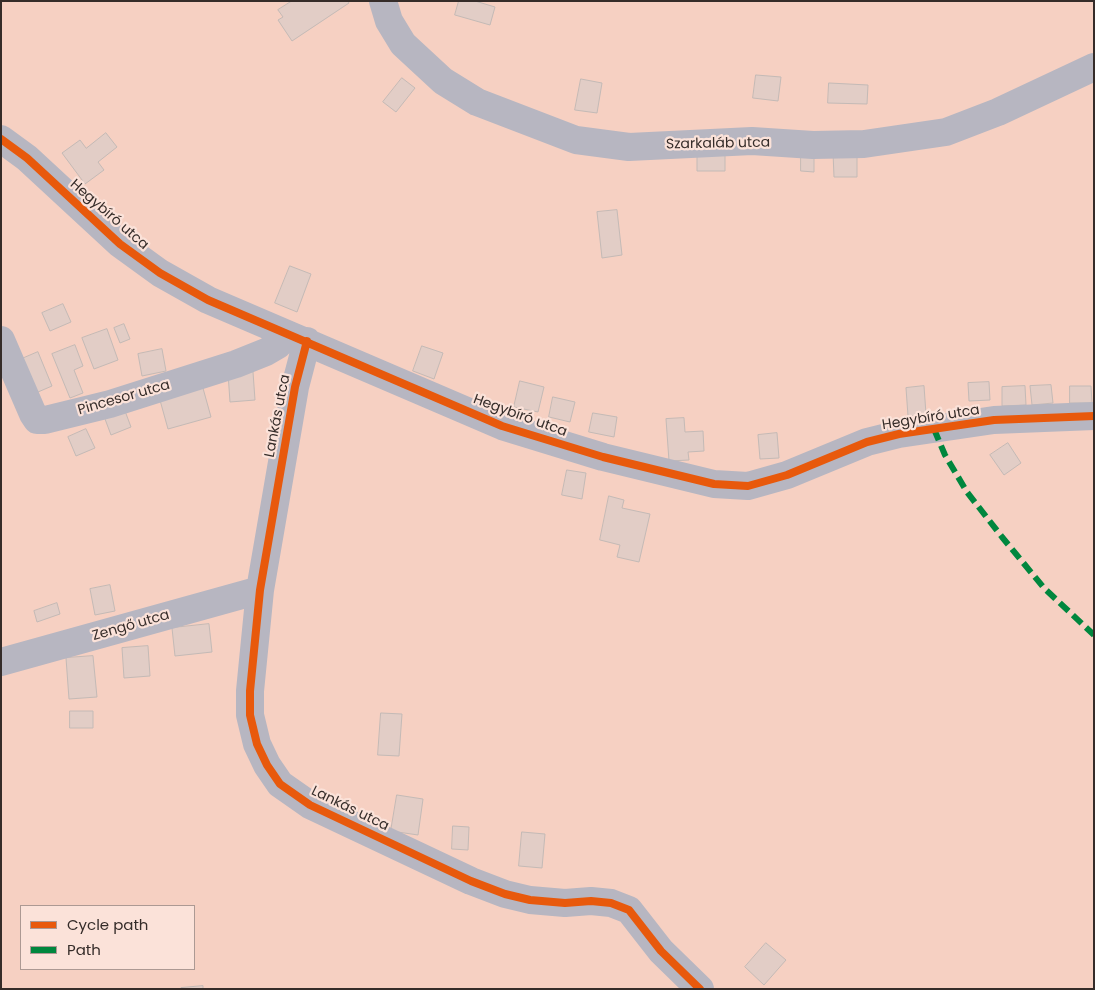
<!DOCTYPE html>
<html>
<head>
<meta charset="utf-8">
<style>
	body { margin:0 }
	#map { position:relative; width:1095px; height:990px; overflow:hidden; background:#f3e6e1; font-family:Poppins,sans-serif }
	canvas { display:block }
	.frame { position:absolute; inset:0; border:2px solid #352c29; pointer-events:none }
	.legend { position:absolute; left:20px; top:905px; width:175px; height:65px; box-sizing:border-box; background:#fbe2d9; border:1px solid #ac9993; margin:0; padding:6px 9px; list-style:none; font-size:15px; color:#352c29 }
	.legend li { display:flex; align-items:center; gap:10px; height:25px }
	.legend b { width:25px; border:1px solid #ac9993 }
</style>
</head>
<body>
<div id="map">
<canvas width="1095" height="990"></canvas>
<div class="frame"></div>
<ul class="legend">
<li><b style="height:6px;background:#e8590c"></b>Cycle path</li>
<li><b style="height:6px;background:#00873e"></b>Path</li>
</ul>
</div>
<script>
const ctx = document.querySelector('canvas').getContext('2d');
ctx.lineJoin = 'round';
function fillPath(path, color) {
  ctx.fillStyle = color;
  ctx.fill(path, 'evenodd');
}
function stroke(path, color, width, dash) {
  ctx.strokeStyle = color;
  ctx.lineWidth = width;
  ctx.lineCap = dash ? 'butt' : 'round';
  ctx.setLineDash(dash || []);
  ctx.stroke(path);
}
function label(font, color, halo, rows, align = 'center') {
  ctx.font = font + ' Poppins,sans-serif';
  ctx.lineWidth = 4.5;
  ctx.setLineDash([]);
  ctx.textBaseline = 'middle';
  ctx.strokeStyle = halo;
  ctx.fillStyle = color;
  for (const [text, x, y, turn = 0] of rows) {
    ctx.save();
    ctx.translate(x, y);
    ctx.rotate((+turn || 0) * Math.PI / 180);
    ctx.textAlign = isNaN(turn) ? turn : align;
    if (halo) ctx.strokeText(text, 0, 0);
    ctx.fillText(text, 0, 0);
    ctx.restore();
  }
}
const green = new Path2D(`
	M1,1h1093v988h-1093zM21,906h173v63h-173z`);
const building = new Path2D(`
	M292,1h56l1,2 -57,38 -14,-21 5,-3 -5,-7z
	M459,1h16l20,6 -5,18 -35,-10z
	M756,75l25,2 -3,24 -25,-3z
	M402,78l13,10 -19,24 -13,-10z
	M581,79l21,4 -5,30 -22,-3z
	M829,83l39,2 -1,19 -39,-1z
	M106,133l11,14 -19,15 6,8 -19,14 -23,-31 18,-13 6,8z
	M725,148v23h-28v-22z
	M857,151v26h-23l-1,-25z
	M801,155h13v17l-13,-1z
	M617,210l5,45 -20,3 -5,-46z
	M290,266l21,8 -14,38 -22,-9z
	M63,304l8,18 -21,9 -8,-18z
	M124,324l6,15 -10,4 -6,-15z
	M107,329l11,31 -24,9 -12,-31z
	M75,345l8,21 -9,4 9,23 -13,5 -18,-44z
	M422,346l21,7 -9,26 -21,-8z
	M162,349l4,22 -24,5 -4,-22z
	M38,352l14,34 -21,9 -14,-34z
	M253,372l2,28 -25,2 -2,-29z
	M201,381l10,36 -43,12 -10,-36z
	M520,381l24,6 -6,25 -24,-5z
	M989,382l1,18 -21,1 -1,-18z
	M1051,385l2,18 -21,2 -2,-19z
	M924,386l2,28 -18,2 -2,-28z
	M1025,386l1,19 -24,1v-19z
	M1070,386h21l1,17h-22z
	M553,397l22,5 -5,20 -21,-5z
	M122,403l9,24 -20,8 -9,-24z
	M593,413l24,4 -3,20 -25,-5z
	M684,418l1,14 18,-1 1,20 -16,1 1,8 -20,1 -3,-42z
	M86,429l9,19 -19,8 -8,-19z
	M777,433l2,25 -19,1 -2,-24z
	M1008,443l13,20 -17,12 -14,-20z
	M567,470l19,3 -4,26 -20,-4z
	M609,496l15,4 -2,8 28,6 -11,48 -22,-5 3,-12 -20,-5z
	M110,585l5,26 -20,4 -5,-26z
	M57,603l3,11 -23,8 -3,-11z
	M209,624l3,28 -37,4 -3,-28z
	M148,646l2,30 -26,2 -2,-30z
	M93,656l4,41 -28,2 -3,-41z
	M70,711h23v17h-23z
	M381,713l21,1 -3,42 -21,-1z
	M397,795l26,4 -5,36 -27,-4z
	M453,826l16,1 -1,23 -16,-1z
	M522,832l23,2 -3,34 -23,-2z
	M766,943l20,17 -22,25 -19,-18z
	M203,986v3h-22v-1z`);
const minor = new Path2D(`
	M383,1l6,20 14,23 40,37 34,21 99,38 53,7 123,-6 61,4 51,-1 82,-12 52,-20 96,-45
	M1,139l26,19 93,86 40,29 48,27 294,126 101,31 111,27 34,2 39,-11 80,-33 32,-8 95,-14 100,-4
	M1,340l32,74 4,6h8l65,-16 126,-40 30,-12 12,-7 9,-10
	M307,341l-12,46 -35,203 -10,101v24l7,29 10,21 13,19 30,21 161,76 34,13 25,6 35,3 26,-2 20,2 18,7 32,41 39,38
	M1,662l259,-72`);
const quiet = new Path2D(`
	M934,429l11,26 22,37 35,45 42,51 50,47`);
const cycleway = new Path2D(`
	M1,139l26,19 93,86 40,29 48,27 294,126 101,31 111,27 34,2 39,-11 80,-33 32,-8 95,-14 100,-4
	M307,341l-12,46 -35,203 -10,101v24l7,29 10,21 13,19 30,21 161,76 34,13 25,6 35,3 26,-2 20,2 18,7 32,41 39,38`);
const streetNames = [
	["Szarkaláb utca",718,144,-1],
	["Hegybíró utca",109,215,41],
	["Pincesor utca",124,398,-16],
	["Lankás utca",278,416,-79],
	["Hegybíró utca",520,416,20],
	["Hegybíró utca",931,418,-9],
	["Zengő utca",131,626,-16],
	["Lankás utca",350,809,26]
];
fillPath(green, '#f6d0c2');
fillPath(building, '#e2cdc6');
stroke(building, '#c4bab6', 1);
stroke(minor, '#b7b6c1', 28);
stroke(quiet, '#00873e', 6, [12, 6]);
stroke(cycleway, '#e8590c', 8);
label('14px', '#352c29', '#fbe2d9', streetNames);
</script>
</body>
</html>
